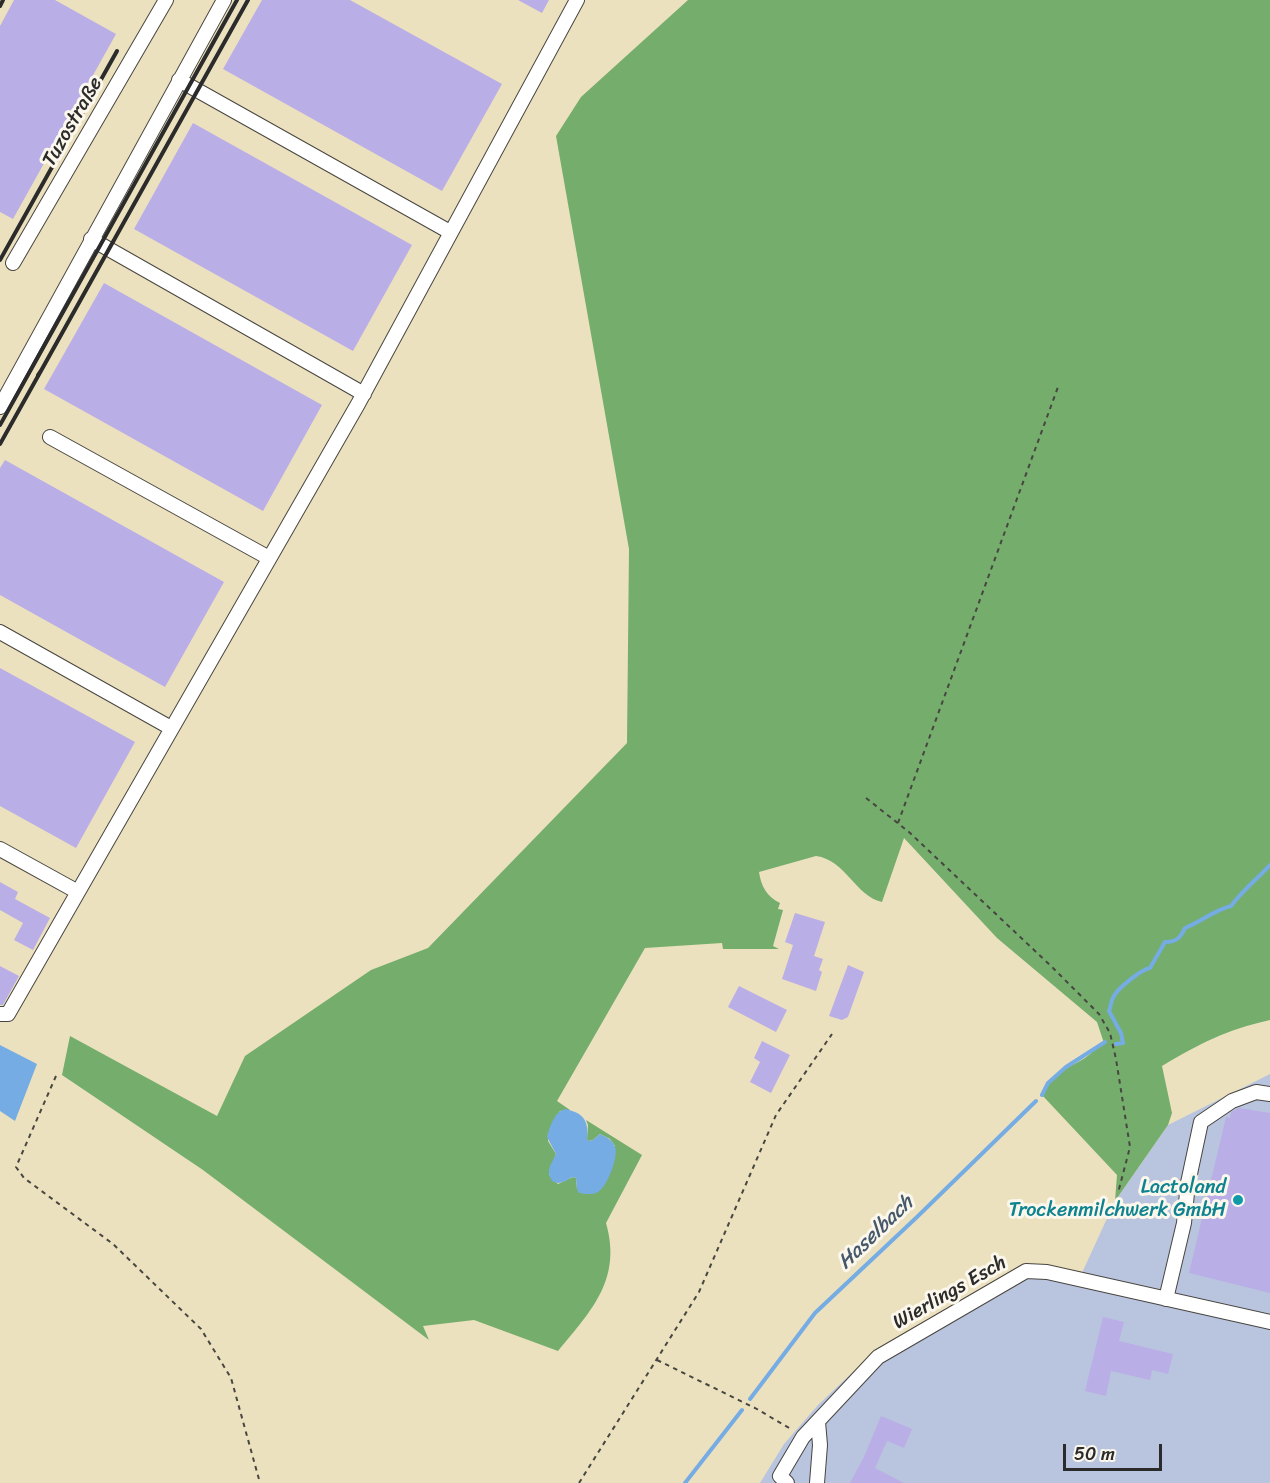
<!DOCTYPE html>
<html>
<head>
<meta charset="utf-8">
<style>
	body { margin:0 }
	#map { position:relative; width:1270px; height:1483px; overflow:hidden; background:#ece1be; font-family:Sriracha,sans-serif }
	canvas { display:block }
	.scale { position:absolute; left:1063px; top:1444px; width:99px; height:27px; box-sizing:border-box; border:3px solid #2b2b2b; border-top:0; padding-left:8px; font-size:18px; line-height:21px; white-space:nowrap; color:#2b2b2b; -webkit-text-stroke:4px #fbf7ec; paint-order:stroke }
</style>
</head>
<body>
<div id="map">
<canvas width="1270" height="1483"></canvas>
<div class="scale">50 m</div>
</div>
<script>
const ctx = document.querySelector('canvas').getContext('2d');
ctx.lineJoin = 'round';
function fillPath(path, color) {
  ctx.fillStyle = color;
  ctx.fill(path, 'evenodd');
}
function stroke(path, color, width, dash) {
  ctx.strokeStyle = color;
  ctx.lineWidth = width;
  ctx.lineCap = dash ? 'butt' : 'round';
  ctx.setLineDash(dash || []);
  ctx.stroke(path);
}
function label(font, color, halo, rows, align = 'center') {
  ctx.font = font + ' Sriracha,sans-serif';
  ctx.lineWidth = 6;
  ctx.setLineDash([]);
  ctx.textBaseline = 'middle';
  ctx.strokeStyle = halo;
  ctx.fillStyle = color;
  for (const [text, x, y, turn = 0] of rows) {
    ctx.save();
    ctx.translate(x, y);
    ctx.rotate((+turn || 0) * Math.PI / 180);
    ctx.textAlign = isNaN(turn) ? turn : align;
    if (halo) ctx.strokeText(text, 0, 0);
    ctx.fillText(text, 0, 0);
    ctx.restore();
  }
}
const industrial = new Path2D(`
	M1270,1074v409h-510l24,-39 34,-39 56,-53 148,-86 59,9 34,-74 53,-76z`);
const forest = new Path2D(`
	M688,0h582v1020c-45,10 -69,23 -108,46l10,47 -4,12 -53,76 2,-26 -75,-80c4,-18 28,-28 43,-37 6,-4 12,-11 19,-15l-7,-21 -100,-84 -93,-100 -22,64c-27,-6 -36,-42 -66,-46l-57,16c2,14 8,25 21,31l-2,6 5,1 -10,36 6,3h-56l-1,-6 -77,5 -88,153 13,9 -10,1 -10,17 -2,13 8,13 -7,20 4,6 5,4 15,-7 3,1 1,11 38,-43 -5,-7 -10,-5 -7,6 -5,1 -1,-2 1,-14 -2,-5 56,35 -36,68c16,56 -14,87 -48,128l-84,-31 -51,6 6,14 -226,-170 -141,-95 8,-39 147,80 28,-60 126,-86 57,-22 199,-205 2,-194 -73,-413 25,-39z`);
const water = new Path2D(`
	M0,1045l37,19 -22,57 -15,-10z
	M565,1109c19,4 24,12 22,30l1,2 5,-1 7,-6c6,3 13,6 15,13 4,9 -8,40 -17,45 -5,3 -13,2 -19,1l-2,-4 -1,-11 -4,-1c-8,6 -21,11 -23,-4 -1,-6 5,-14 7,-19l-9,-17c3,-10 7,-25 18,-28z`);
const stream = new Path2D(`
	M1116,1044l7,-1 -2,-10 -12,-22c2,-5 2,-11 5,-15 4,-8 28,-27 36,-28l15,-26c12,0 15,-4 20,-14 16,-6 29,-18 46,-22 11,-15 26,-27 39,-41
	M1042,1095l6,-12 18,-16 39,-25
	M750,1399l65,-86 102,-96 119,-116
	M685,1483l57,-73`);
const building = new Path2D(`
	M14,0h41l61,34 -103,185 -13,-7v-186z
	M262,0h88l152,84 -60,107 -219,-122z
	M518,0h31l-7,13z
	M193,123l219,122 -59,106 -219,-122z
	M104,283l218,122 -59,106 -219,-122z
	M5,460l219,122 -59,105 -165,-92v-127z
	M0,668l135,74 -59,106 -76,-42z
	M0,882l18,10 -3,7 35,19 -17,32 -19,-10 9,-17 -23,-13z
	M795,913l30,9 -11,34 9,3 -4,11 3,2 -6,19 -34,-12 11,-34 -8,-3z
	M848,965l16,7 -16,45 -6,3 -13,-4z
	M0,966l19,10 -16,29h-3z
	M739,986l48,24 -11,22 -48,-25z
	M762,1041l28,14 -19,38 -21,-11 10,-20 -6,-4z
	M1239,1108l31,5v180l-81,-20 37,-156 4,1 1,-6z
	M1103,1317l21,5 -5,19 54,13 -5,20 -16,-4 -2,10 -39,-9 -5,25 -21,-5z
	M881,1416l31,13 -8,19 -17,-7 -12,27 29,15h-54l14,-26z`);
const path = new Path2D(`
	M866,798l43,34 143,135 47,47 11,19 6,26 14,88 -12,46
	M898,823l160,-436
	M56,1076l-40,91 8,11 89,66 88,85 30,49 29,105
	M657,1360l98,48 36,21
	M579,1483l120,-191 77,-177 56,-81`);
const minor = new Path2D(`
	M179,80l271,152
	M91,239l273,155
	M13,263l153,-263
	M0,407l224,-407
	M50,437l219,121
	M0,632l171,96
	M0,849l78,43
	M0,1014h8l350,-610 219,-404
	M1166,1299l18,-76 4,-40 13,-61 31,-21 24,-9 14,2
	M787,1483l-7,-7 23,-39 75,-80 148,-86 21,1 223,50
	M817,1483l3,-38 -2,-23`);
const rail = new Path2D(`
	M0,6l3,-6
	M0,260l117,-209
	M42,369l206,-369
	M0,425l237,-425
	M0,444l42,-75 -4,6`);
const markers = [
	[1238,1200,6,"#0f9aa8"]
];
const streetNames = [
	["Tuzostraße",73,122,-60],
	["Wierlings Esch",950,1293,-30]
];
const cultureNames = [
	["Lactoland",1226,1188],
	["Trockenmilchwerk GmbH",1226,1211]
];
const waterNames = [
	["Haselbach",876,1233,-44]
];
fillPath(industrial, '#b9c4de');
fillPath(forest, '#74ad6c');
fillPath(water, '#76ace4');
stroke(stream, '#76ace4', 4);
fillPath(building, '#baaee7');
stroke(minor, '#484641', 16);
stroke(path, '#484641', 2, [4.5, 4.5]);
stroke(minor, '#fff', 14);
stroke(rail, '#2b2b2b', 4);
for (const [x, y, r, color] of markers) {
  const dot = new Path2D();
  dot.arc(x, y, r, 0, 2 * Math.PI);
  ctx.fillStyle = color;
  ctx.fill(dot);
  stroke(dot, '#fbf7ec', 2);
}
label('20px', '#2b2b2b', '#fbf7ec', streetNames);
label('20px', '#0d838f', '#fbf7ec', cultureNames, 'right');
label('italic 21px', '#45586c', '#fbf7ec', waterNames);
</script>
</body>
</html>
